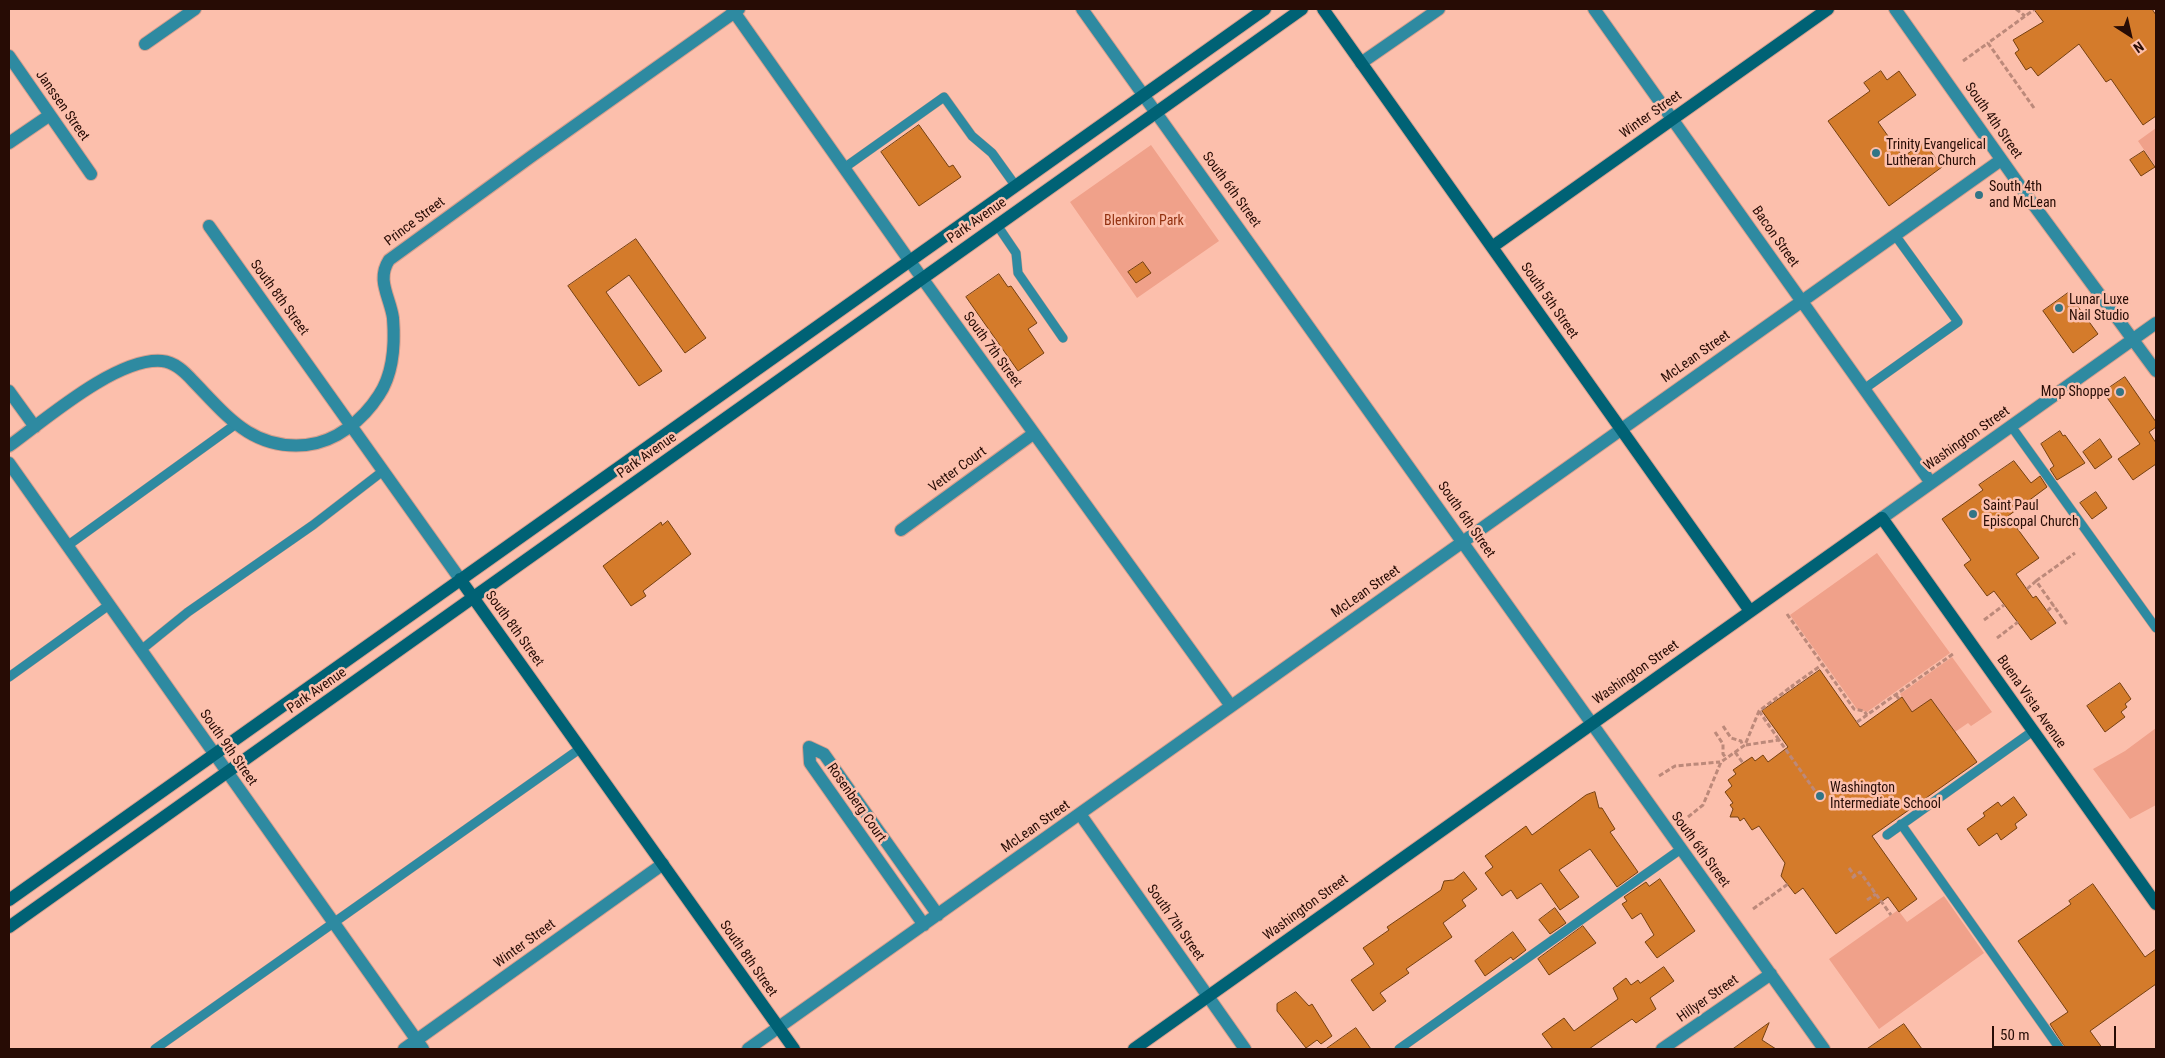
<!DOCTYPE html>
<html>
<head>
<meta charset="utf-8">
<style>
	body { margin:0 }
	#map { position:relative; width:2165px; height:1058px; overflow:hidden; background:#fcbfac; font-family:"Roboto Condensed",sans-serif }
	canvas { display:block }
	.frame { position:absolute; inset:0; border:10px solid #270c05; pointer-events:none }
	.north { position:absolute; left:2105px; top:10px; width:50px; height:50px; -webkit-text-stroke:4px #fcbfac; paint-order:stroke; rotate:145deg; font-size:14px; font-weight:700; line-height:20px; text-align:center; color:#270c05 }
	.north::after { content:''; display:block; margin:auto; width:18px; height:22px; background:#270c05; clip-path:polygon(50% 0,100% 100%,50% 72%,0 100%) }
	.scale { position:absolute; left:1992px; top:1026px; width:124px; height:22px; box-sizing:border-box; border:2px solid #270c05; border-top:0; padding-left:6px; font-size:15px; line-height:18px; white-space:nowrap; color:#270c05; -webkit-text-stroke:4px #fcbfac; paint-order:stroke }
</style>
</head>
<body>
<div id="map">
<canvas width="2165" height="1058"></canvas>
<div class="frame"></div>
<div class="north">N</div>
<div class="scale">50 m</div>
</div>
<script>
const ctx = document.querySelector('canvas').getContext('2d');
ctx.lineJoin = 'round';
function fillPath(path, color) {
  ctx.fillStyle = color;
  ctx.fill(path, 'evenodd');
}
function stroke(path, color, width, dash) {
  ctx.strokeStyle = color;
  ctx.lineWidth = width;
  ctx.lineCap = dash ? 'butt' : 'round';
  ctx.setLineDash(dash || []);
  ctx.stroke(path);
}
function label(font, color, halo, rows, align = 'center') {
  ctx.font = font + ' "Roboto Condensed",sans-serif';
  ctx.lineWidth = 5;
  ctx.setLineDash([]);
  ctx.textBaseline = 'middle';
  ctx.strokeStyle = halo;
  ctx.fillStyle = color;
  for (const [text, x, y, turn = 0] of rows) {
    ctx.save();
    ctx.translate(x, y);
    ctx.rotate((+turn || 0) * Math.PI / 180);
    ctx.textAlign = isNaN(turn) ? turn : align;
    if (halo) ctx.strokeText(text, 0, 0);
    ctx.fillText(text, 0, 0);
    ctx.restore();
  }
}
const green = new Path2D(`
	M2156,128v39l-18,-26z
	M1151,145l68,96 -82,57 -67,-96z
	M1877,553l73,100 -83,59 -10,-3 -67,-94z
	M1952,657l40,55 -21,14 -3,-3 -13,9 -24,-33 -19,13 -12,-18z
	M2156,728v77l-26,14 -37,-50 32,-18z
	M1944,896l40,57 -105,76 -50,-70 69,-49 9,12z`);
const building = new Path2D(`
	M2034,9h118l4,6v101l-13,9 -32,-46 -5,3 -27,-38 -41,32 -7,-9 -5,3 -11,-17 4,-3 -6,-10 30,-18z
	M1881,71l6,9 12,-9 17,24 -38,27 25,35 21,-15 18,25 -53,39 -61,-85 42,-30 -6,-8z
	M919,125l30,42 4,-2 8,12 -42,29 -38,-54z
	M2144,151l11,16 -14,9 -11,-16z
	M636,239l70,99 -21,15 -56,-78 -23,17 56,79 -23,15 -71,-100z
	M1143,262l8,11 -15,10 -8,-11z
	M999,274l9,13 3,-1 26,37 -9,6 16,24 -26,18 -52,-74z
	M2068,293l30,41 -25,19 -30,-42z
	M2125,377l31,45v5l-7,5 7,11v21l-23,16 -15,-21 22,-15 -37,-52z
	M2060,431l3,5 2,-1 20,28 -28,17 -7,-11 4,-3 -13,-22z
	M2100,439l12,18 -17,12 -12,-17z
	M2014,461l17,22 9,-7 7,11 -39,29 31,42 -23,16 17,24 3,-2 20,27 -25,17 -37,-49 -7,5 -23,-31 7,-5 -29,-41 41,-29 -4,-5z
	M2096,492l11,16 -15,11 -12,-16z
	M668,521l23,33 -48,37 3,5 -15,10 -28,-40 58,-44 1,3z
	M1820,670l40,57 42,-30 10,15 19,-13 46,63 -105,74 45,63 -18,13 -11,-15 -52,37 -33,-46 -8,6 -14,-18 4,-13 -26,-37 -7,4 -8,-12 -4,3 -2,-4h-8l3,-8 -3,-4 3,-2 -8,-11 7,-6 -4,-6 8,-6 -3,-4 10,-7 9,-6 3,4 8,-6 5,7 20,-15 -26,-36z
	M2120,683l11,16 -6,5 2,3 -6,5 4,5 -20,15 -18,-26z
	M1595,792l4,16h3l13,21 -5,3 28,40 -21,15 -27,-38 -31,21 20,27 -19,13 -19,-27 -24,16 -6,-9 -9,6 -17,-23 8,-6 -8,-11 41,-30 6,9 54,-40z
	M2014,797l13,18 -12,9 2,4 -16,12 -4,-7 -18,13 -12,-17 18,-13 -2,-3 15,-11 3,4z
	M1464,872l13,17 -15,11 4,6 -23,17 9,14 -46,32 3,4 -29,20 6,8 -13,10 -22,-31 23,-16 -11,-16 26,-18 -2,-3 54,-37 3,-9 9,-1z
	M1660,879l35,52 -38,27 -12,-16 9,-7 -13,-22 -9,6 -10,-15 5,-3 -3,-4 22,-15 3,4z
	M2093,884l52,73 11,-8v35l-66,47 13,18h-37l-16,-25 18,-12 -50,-71 53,-37 -2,-3z
	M1555,908l11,15 -16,11 -11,-14z
	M1583,926l13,17 -47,32 -11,-16z
	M1513,932l13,18 -13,10 -2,-3 -26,19 -10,-15z
	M1664,967l10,14 -24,17 6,11 -20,14 -4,-4 -43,30h-36l-11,-15 22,-16 10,13 44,-32 -5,-11 13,-10 5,7 7,-5 2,3z
	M1296,992l13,14 3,-2 20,32 -11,8 -4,-4 -11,8 -29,-37v-7z
	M1769,1023l-7,17 14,9h-43z
	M1904,1024l18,25h-55z
	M1356,1028l15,21h-45z`);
const path = new Path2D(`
	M2016,9l9,7
	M1963,61l25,-18
	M2034,108l-46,-65 47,-34
	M2036,581l39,-28
	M2027,589l9,-8 32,45
	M2047,611l7,-6
	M1787,614l67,95 10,2 3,4
	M1984,620l20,-15
	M1997,638l21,-16
	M1793,688l-1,-2 31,-22
	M1896,695l3,4
	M1759,711l20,29
	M1857,722l96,-68
	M1723,726l8,12 10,3 2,5
	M1715,732l8,12v10l3,4
	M1746,745l33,-5 36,51
	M1735,752l8,11
	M1659,776l16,-10 45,-4
	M1688,817l15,-12 18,-43 24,-17 14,-34 33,-25
	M1849,868l6,8
	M1852,878l8,-6 31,43
	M1867,900l9,-6
	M1753,909l35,-25`);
const lane = new Path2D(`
	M844,168l100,-71 28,39 20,17 23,32
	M997,225l19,28 2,20 45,65
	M1864,389l94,-67 -63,-87
	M2011,426l145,202
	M67,546l169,-122
	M141,650l47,-38 125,-87 70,-54
	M9,677l100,-72
	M1901,824l159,225
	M1887,835l146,-104
	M155,1049l426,-301
	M1399,1049l282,-200`);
const street = new Path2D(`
	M732,9l177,251 322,446
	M1082,9l742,1040
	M1594,9l337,474
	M1895,9l135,191 126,171
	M145,44l50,-35
	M9,56l82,118
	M1361,63l78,-54
	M9,143l41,-28
	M209,226l251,353
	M9,391l26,36
	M9,446c36,-26 108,-89 153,-85 13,1 23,11 31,20 34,35 59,69 113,64 30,-3 57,-25 73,-50 14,-21 16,-52 14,-77 -3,-21 -17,-38 -4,-58l143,-104 207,-147
	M9,463l414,586
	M1882,518l274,-195
	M901,530l132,-96
	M1080,814l165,235
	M924,925l-114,-162 -1,-16 15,7 114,161
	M404,1049l259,-185
	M748,1049l1253,-889
	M1662,1049l109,-75`);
const secondary = new Path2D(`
	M1323,9l427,602
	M1492,247l336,-238
	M460,579l334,470
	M9,900l1256,-891
	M9,927l1293,-918
	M1134,1049l748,-531 274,386`);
const markers = [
	[1876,153,5,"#327586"],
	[1979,195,5,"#327586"],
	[2059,308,5,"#327586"],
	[2120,392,5,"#327586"],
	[1973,514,5,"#327586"],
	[1820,796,5,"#327586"]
];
const streetNames = [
	["Janssen Street",62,106,55],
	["Winter Street",1651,115,-35],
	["South 4th Street",1993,121,55],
	["South 6th Street",1231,190,54],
	["Park Avenue",977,221,-35],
	["Prince Street",415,222,-37],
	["Bacon Street",1775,237,55],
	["South 8th Street",279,298,54],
	["South 5th Street",1549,301,55],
	["South 7th Street",992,350,54],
	["McLean Street",1696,357,-35],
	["Washington Street",1967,439,-35],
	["Park Avenue",647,456,-35],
	["Vetter Court",958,470,-36],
	["South 6th Street",1466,520,55],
	["McLean Street",1366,592,-35],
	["South 8th Street",514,629,54],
	["Washington Street",1636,673,-35],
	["Park Avenue",317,691,-35],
	["Buena Vista Avenue",2031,702,55],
	["South 9th Street",228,748,55],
	["Rosenberg Court",856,803,55],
	["McLean Street",1036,827,-35],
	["South 6th Street",1700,850,54],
	["Washington Street",1306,908,-36],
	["South 7th Street",1175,923,55],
	["Winter Street",525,944,-36],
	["South 8th Street",748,959,55],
	["Hillyer Street",1708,999,-35]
];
const poiNames = [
	["Trinity Evangelical",1886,145],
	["Lutheran Church",1886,161],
	["South 4th",1989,187],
	["and McLean",1989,203],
	["Lunar Luxe",2069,300],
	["Nail Studio",2069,316],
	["Mop Shoppe",2110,392,"right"],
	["Saint Paul",1983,506],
	["Episcopal Church",1983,522],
	["Washington",1830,788],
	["Intermediate School",1830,804]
];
const parkNames = [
	["Blenkiron Park",1144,221]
];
fillPath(green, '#f0a18a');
fillPath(building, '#d47b2b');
stroke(building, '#754010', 1);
stroke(lane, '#d69f8e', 10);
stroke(street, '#d69f8e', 14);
stroke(secondary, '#d69f8e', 14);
stroke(path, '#bc897a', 3, [5, 2.5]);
stroke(lane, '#2e8aa1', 9);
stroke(street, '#2e8aa1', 12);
stroke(secondary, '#006275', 12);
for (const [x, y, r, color] of markers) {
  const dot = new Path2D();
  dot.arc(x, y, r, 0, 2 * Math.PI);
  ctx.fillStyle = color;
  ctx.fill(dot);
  stroke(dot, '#fcbfac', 2);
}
label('14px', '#270c05', '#fcbfac', streetNames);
label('14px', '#270c05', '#fcbfac', poiNames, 'left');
label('14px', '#933211', '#fcbfac', parkNames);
</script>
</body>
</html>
